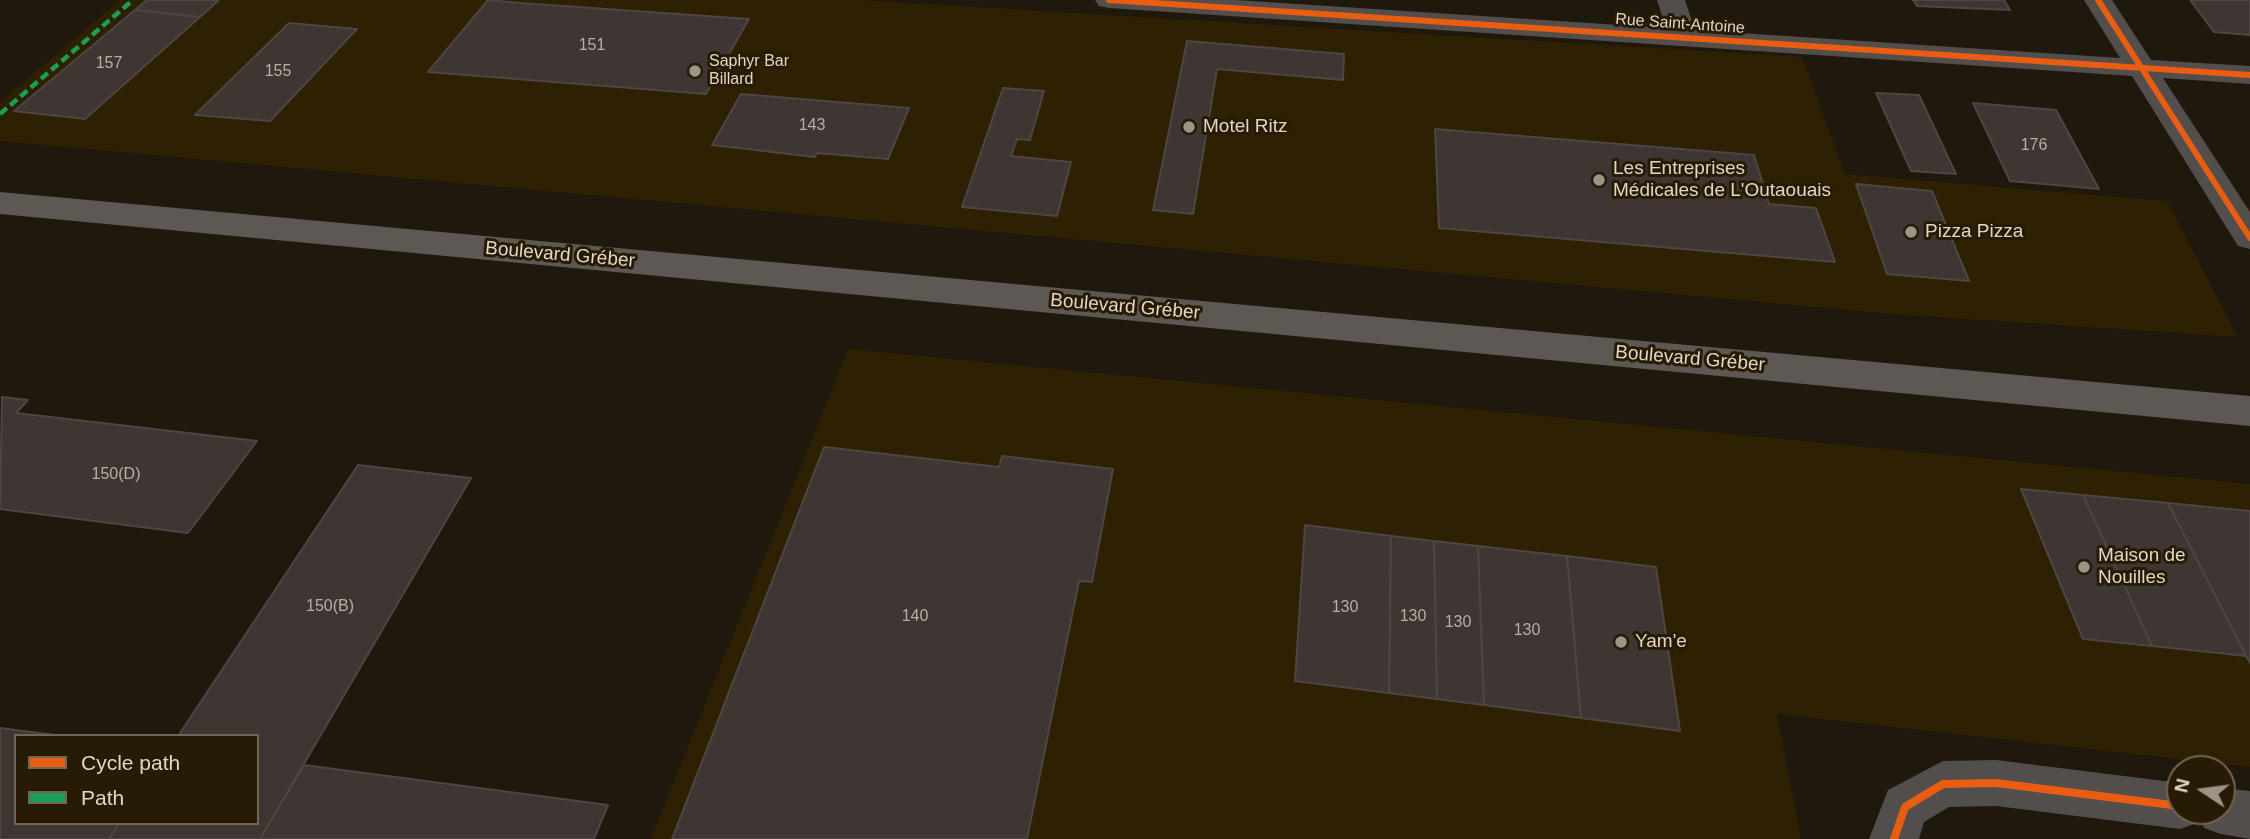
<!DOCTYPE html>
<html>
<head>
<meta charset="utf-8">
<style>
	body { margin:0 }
	#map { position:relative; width:2250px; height:839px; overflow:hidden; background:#1f180c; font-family:Helvetica,sans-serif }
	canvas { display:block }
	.legend { position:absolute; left:14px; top:734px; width:245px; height:91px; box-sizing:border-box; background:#271b04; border:2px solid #716653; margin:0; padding:9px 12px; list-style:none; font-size:21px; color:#dfd7c9 }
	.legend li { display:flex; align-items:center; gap:14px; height:35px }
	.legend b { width:35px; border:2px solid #716653 }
	.north { position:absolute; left:2166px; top:755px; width:70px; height:70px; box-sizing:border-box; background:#271b04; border:2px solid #716653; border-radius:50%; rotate:283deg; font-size:19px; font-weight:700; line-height:28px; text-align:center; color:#dfd7c9 }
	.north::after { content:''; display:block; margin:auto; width:24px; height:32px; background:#9c9487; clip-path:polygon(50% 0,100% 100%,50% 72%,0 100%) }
</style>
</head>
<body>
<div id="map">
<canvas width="2250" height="839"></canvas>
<ul class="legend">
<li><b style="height:9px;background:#e95d12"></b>Cycle path</li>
<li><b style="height:9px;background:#1a9f57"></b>Path</li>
</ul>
<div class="north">N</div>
</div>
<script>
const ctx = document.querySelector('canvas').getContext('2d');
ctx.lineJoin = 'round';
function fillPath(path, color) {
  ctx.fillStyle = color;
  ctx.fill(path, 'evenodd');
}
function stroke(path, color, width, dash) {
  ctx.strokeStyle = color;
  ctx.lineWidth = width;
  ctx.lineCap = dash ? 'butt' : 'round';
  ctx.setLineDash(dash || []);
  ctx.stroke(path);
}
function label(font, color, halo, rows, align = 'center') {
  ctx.font = font + ' Helvetica,sans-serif';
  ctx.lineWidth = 6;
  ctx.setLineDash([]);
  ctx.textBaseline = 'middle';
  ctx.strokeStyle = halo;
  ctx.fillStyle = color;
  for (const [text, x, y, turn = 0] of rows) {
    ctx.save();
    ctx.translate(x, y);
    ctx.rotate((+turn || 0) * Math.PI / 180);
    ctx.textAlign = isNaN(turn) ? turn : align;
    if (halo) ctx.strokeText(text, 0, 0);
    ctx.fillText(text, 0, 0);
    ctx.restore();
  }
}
const built = new Path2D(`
	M120,0h740l942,57 43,117 322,27 71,136 -346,-23 -1892,-173v-39z
	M848,349l1402,135v283l-473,-53 24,125h-1150z`);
const building = new Path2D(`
	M147,0h72l-19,17 -65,-7z
	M488,0l32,3 229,16 -43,75 -278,-22z
	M1913,0h91l6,10 -93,-4z
	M2190,0h60v35l-36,-3z
	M135,10l65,7 -115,102 -71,-8z
	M289,23l68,6 -87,92 -75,-6z
	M1187,41l157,13 -1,26 -126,-11 -24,145 -40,-4z
	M1003,88l41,3 -14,49 -13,-1 -6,17 60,6 -14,54 -95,-9z
	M1876,93l43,2 37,79 -45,-3z
	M741,94l168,14 -21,51 -71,-6 -2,4 -103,-12z
	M1973,103l83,7 43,79 -89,-8z
	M1435,129l319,26 15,49 47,4 19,54 -396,-34z
	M1856,184l76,7 37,90 -82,-7z
	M2,397l26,3 -12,13 241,28 -69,92 -188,-24z
	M824,447l175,20 3,-11 111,13 -21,113 -13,-1 -52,258h-355z
	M358,465l113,13 -211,361h-151l11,-16h137v-87h-79z
	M2021,489l62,6 69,151 -69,-7z
	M2083,495l85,8 78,153 -94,-10z
	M2168,503l82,8v152l-4,-7z
	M1305,525l86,11 -2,157 -94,-12z
	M1391,536l43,5 3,158 -48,-6z
	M1434,541l44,5 6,159 -47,-6z
	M1478,546l89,10 14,162 -97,-13z
	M1567,556l89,11 24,164 -99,-13z
	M0,728l63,8h-47v87h104l-11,16h-109z
	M304,765l304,40 -14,34h-334z`);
const minor = new Path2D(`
	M1095,0h141l430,28 -9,-28h28l10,30 425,28 -36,-58h28l39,60 99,6v18l-87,-6 87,134v37l-12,-3 -106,-170 -1023,-68 -10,-2z
	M1996,760l184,23v28h42v-23l28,3v48l-29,-5 -17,-6 -5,-11 -2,6 -17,6 -184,-23 -47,1 -25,15 -5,17h-50l19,-49 55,-29z`);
const major = new Path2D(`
	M0,192l2250,204v30l-2250,-212z`);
const quiet = new Path2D(`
	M0,114l133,-114`);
const cyclewayFar1 = new Path2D(`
	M1109,0l1141,75
	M2098,0l152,238`);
const cycleway = new Path2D(`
	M1894,839l11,-32 38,-23 53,-1 184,23`);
const markers = [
	[695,71,7,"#9c9487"],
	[1189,127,7,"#9c9487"],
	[1599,180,7,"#9c9487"],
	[1911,232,7,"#9c9487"],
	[2084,567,7,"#9c9487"],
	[1621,642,7,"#9c9487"]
];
const farStreetnames = [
	["Rue Saint-Antoine",1680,24,4]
];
const numberNames = [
	["151",592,46],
	["157",109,64],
	["155",278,72],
	["143",812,126],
	["176",2034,146],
	["150(D)",116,475],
	["150(B)",330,607],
	["130",1345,608],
	["140",915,617],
	["130",1413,617],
	["130",1458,623],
	["130",1527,631]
];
const farPoinames = [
	["Saphyr Bar",709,62],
	["Billard",709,80]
];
const poiNames = [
	["Motel Ritz",1203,127],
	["Les Entreprises",1613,169],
	["Médicales de L'Outaouais",1613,191],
	["Pizza Pizza",1925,232],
	["Maison de",2098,556],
	["Nouilles",2098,578],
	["Yam'e",1635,642]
];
const streetNames = [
	["Boulevard Gréber",560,255,5],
	["Boulevard Gréber",1125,307,5],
	["Boulevard Gréber",1690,359,5]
];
fillPath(built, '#2e2002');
fillPath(building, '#3e3632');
stroke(building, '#4e4642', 2);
fillPath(minor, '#524e4b');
fillPath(major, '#5e5854');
stroke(quiet, '#1a9f57', 4.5, [9, 4.5]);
stroke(cyclewayFar1, '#e95d12', 6);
stroke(cycleway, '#e95d12', 8);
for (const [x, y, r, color] of markers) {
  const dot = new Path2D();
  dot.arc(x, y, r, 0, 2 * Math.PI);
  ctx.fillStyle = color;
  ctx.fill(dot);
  stroke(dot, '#271b04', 2.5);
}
label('16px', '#dfd7c9', '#271b04', farStreetnames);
label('16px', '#b7afa3', null, numberNames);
label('16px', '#dfd7c9', '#271b04', farPoinames, 'left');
label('19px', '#dfd7c9', '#271b04', poiNames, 'left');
label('19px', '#dfd7c9', '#271b04', streetNames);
</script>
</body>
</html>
